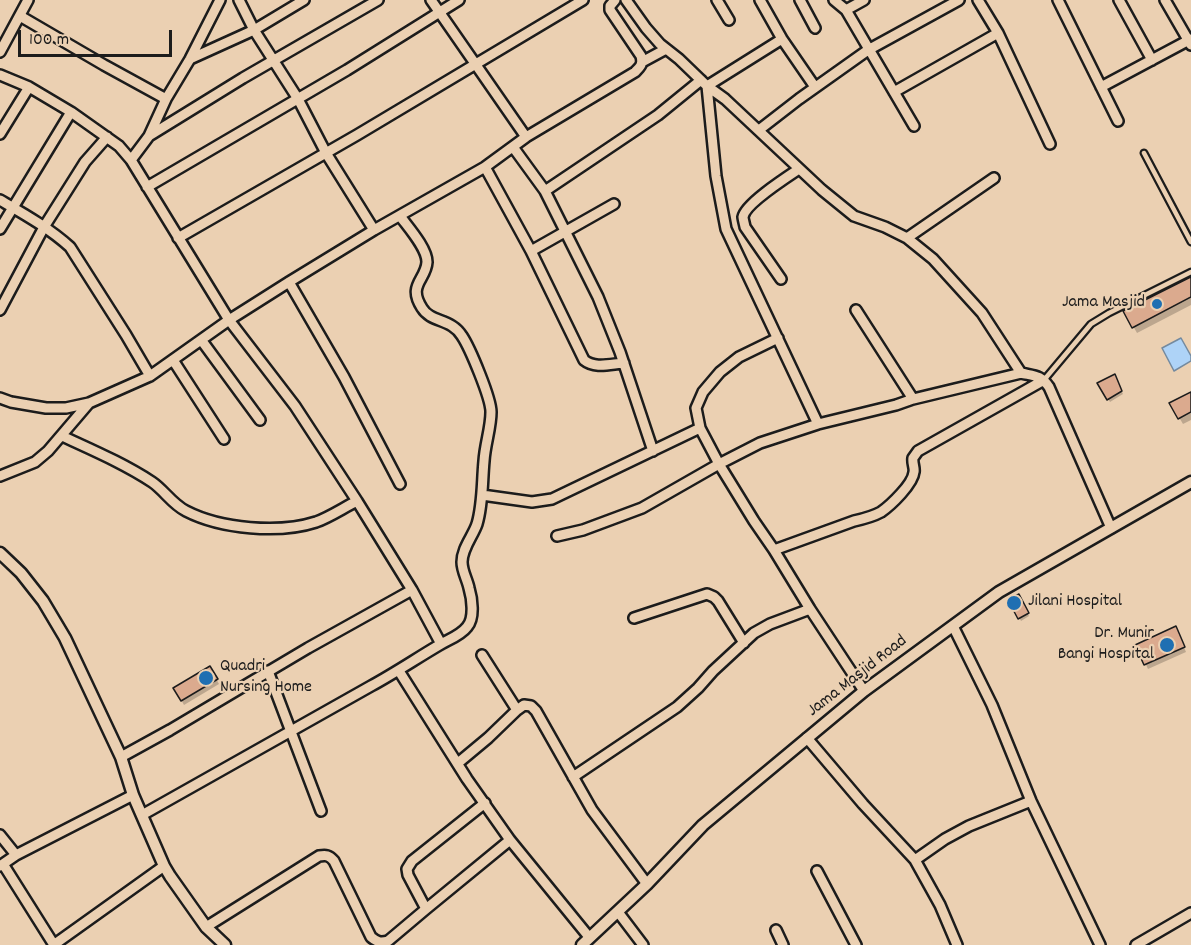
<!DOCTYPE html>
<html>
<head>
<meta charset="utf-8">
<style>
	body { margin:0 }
	#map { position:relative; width:1191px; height:945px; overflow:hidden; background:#ebd0b2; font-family:Dekko,sans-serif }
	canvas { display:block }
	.scale { position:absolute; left:18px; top:30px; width:154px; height:27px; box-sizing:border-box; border:3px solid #1c1c1c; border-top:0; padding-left:8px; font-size:18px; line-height:21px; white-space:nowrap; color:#1c1c1c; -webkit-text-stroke:4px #ebd0b2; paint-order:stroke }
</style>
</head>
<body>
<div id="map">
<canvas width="1191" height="945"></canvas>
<div class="scale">100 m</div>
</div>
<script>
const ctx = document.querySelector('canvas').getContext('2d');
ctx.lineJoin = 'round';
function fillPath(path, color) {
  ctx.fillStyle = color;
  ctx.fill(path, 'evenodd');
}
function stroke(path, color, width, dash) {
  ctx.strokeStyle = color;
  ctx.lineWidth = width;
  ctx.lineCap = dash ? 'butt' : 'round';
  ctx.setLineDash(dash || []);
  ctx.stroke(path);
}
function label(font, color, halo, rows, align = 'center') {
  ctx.font = font + ' Dekko,sans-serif';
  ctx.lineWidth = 4.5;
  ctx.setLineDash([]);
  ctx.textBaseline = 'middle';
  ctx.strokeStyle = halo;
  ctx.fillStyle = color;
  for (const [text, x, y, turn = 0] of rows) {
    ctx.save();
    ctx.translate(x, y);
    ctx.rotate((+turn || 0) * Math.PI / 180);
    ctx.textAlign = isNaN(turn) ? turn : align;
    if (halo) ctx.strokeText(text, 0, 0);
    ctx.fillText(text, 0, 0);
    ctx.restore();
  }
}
const water = new Path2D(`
	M1181,338l10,18v5l-17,10 -12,-23z`);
const shadow = new Path2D(`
	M1191,279v26l-54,28 -12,-21z
	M1114,376l9,18 -13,8 -11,-18z
	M1191,393v27l-8,4 -12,-20z
	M1018,596l11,20 -8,5 -11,-21z
	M1178,633l8,19 -38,17 -11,-24z
	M210,668l9,16 -35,21 -9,-16z`);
const building = new Path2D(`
	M1191,277v20l-59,31 -9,-17z
	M1115,374l7,17 -15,9 -10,-17z
	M1191,392v20l-13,7 -9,-16z
	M1019,594l10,19 -11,6 -10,-19z
	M1176,626l9,21 -41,18 -9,-20z
	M210,666l8,13 -37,22 -8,-13z`);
const service = new Path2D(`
	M1144,153l47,89
	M1044,380l47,-56 18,-11 82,-41`);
const minor = new Path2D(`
	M220,0l-30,59 -24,40 -17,37 -18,24 98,160 66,86 62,95 55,89 29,54
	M239,0l15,30 44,69 28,54 48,77
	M431,0l95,137
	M626,0l20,28 14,16 19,15 28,27 18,13 97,91 32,26 31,11 22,11 26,21 49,54 39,60
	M717,0l12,20
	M760,0l22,39 33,48
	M800,0l15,28
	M834,0l12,10
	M864,0l-18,10 68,116
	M978,0l20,33 52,111
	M1058,0l60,121
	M1119,0l33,60
	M1165,0l26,45
	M20,16l84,49 62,34
	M782,39l-75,47 9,90 10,53 92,195
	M0,52l28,-52
	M190,59l64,-29 50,-30
	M642,62l24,-13
	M0,75l29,12 42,25 48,34 12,14
	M1101,87l90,-48
	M894,92l104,-59
	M759,130l40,-31 69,-49 91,-50
	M0,134l29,-47
	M149,136l94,-58 135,-78
	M513,147l32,44 53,106 22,55 33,99
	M485,167l46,84 53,109c11,9 26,4 40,3
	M147,187l200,-117 112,-70
	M545,191l113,-76 43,-35
	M0,200c24,14 49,28 70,47l56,88 24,41
	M0,229l71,-117
	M178,238l179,-103 226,-135
	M907,238l87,-60
	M531,251l83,-47
	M781,279l-36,-52c0,-1 -2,-8 -2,-10 2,-13 44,-40 56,-48
	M289,282l55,95 56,107
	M0,310l44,-83 41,-65 22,-25
	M856,310l57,89
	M778,338l-39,19 -19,15 -17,20 -7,16 4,20 19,36 35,57 20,29 36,59 54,82
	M202,341l58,79
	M173,360l51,79
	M0,398l11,4 35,6h20l23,-5 61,-27 79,-56 60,-38 85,-52 111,-63 41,-30 109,-65c6,-6 8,-8 6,-16l-31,-46v-4l5,-6
	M62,436c30,14 61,27 90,46 12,8 20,22 34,29 35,18 93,23 130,11 14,-5 27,-14 41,-21
	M0,476l35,-14 13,-11 41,-48
	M482,495l50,7 20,-3 148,-71
	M557,536l26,-6 59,-22 77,-44 41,-21 58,-19 78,-19 17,-6 108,-26c13,3 20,2 28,14l62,141
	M774,550l80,-29c9,-2 18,-4 27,-9 10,-7 32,-28 33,-40 1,-4 -2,-9 -1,-14l5,-7 126,-71
	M634,618l73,-24 7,3 4,4 26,42
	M953,626l39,79 39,96 69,144
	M268,671l53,140
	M399,671l68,108 43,61 79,97
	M517,710l7,-5 7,1 5,5 56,99 55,74
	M807,738l56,66 52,56 25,45 17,40
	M121,757l49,-27 138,-82 104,-58
	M458,763l30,-25 29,-28 -35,-55
	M573,777l104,-70 21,-19 15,-17 41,-38 16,-9 40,-15
	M142,815c76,-43 152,-86 229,-129 24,-13 46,-28 70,-42 9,-5 20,-9 26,-17 8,-9 5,-29 2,-39 -2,-9 -7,-17 -7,-26 0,-14 11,-26 15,-38 6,-20 5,-42 7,-63 1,-17 7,-33 7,-49 0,-14 -21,-64 -29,-76 -11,-18 -31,-13 -40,-28 -15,-23 4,-28 5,-46 0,-14 -19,-35 -27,-46
	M0,835l16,20
	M915,860l30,-21 24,-13 62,-25
	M3,864l51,81
	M0,866l16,-11 117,-60
	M817,871l39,74
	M426,909l-18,-34 -1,-6 5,-8 73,-58
	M618,912l25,33
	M206,927l113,-71c7,-1 10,-1 15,5l37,76c6,5 9,6 17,4l38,-32 84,-69
	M776,930l7,15
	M55,944l109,-78
	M1136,945l55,-32`);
const tertiary = new Path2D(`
	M0,553l21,20 22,28 22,37 56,119 12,38 31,71 6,10 36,51 19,18
	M582,945l65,-61 56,-59 161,-134 135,-99 192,-110`);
const markers = [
	[1157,304,6,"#1f6fb2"],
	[1014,603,8,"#1f6fb2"],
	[1167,645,8,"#1f6fb2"],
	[206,678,8,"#1f6fb2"]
];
const poiNames = [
	["Jama Masjid",1145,304],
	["Jilani Hospital",1028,603,"left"],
	["Dr. Munir",1154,635],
	["Bangi Hospital",1154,656],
	["Quadri",220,668,"left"],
	["Nursing Home",220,689,"left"]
];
const streetNames = [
	["Jama Masjid Road",858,677,-38]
];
fillPath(water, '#aed3f7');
stroke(water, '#748a9f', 1.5);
fillPath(shadow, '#0003');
fillPath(building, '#dbaa8e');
stroke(building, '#1c1c1c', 1.5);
stroke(service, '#1c1c1c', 9);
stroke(minor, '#1c1c1c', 14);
stroke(tertiary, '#1c1c1c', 15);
stroke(service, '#ebd0b2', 4.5);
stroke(minor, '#ebd0b2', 9);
stroke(tertiary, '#ebd0b2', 10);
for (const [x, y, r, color] of markers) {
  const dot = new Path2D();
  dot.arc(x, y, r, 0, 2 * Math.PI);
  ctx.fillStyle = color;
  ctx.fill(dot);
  stroke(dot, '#ebd0b2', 2);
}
label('18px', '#1c1c1c', '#ebd0b2', poiNames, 'right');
label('18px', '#1c1c1c', '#ebd0b2', streetNames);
</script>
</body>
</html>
